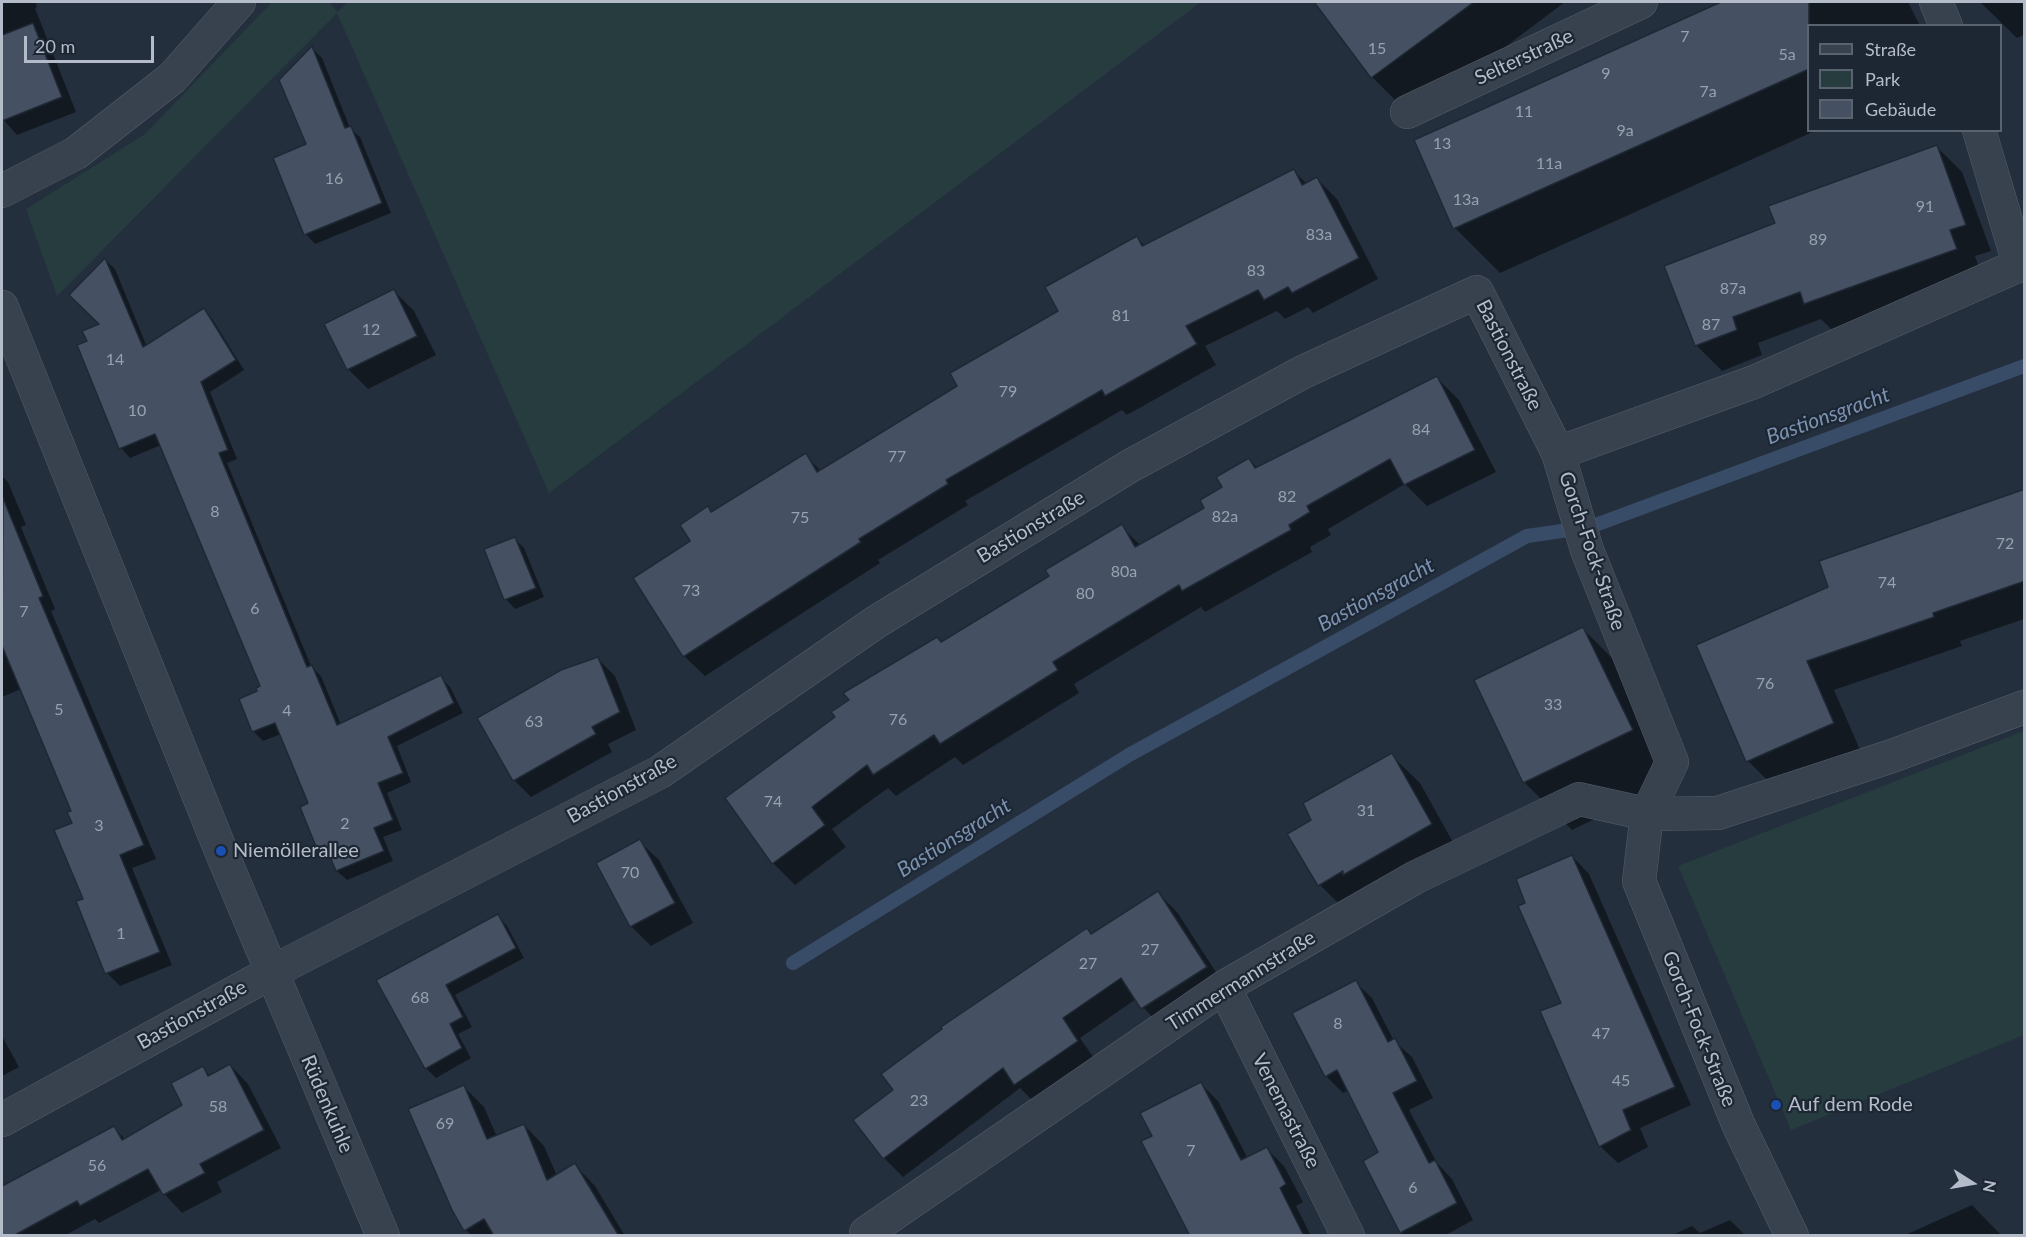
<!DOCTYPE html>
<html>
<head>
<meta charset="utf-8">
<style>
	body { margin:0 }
	#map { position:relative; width:2026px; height:1237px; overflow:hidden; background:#242f3e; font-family:Lato,sans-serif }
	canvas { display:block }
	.frame { position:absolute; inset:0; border:3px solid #b4bcc9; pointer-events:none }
	.legend { position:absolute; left:1807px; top:24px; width:195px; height:108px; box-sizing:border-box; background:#1d2633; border:2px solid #59626f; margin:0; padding:8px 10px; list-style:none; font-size:18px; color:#b4bcc9 }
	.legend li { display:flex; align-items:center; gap:12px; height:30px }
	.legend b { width:30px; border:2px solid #59626f }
	.north { position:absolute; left:1942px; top:1153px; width:60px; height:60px; -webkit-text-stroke:4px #1d2633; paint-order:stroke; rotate:101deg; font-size:16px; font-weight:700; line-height:24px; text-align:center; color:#b4bcc9 }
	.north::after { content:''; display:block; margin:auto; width:21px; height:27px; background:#b4bcc9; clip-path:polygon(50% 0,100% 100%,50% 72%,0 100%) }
	.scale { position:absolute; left:24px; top:36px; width:130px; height:27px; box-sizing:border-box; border:3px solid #b4bcc9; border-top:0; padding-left:8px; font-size:18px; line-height:21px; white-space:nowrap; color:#b4bcc9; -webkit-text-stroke:4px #1d2633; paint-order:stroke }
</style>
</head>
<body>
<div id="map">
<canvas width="2026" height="1237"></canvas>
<div class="frame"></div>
<ul class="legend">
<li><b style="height:8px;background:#38414e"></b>Straße</li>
<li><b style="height:16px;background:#263c3f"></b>Park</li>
<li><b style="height:16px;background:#455162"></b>Gebäude</li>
</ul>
<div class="north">N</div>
<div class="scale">20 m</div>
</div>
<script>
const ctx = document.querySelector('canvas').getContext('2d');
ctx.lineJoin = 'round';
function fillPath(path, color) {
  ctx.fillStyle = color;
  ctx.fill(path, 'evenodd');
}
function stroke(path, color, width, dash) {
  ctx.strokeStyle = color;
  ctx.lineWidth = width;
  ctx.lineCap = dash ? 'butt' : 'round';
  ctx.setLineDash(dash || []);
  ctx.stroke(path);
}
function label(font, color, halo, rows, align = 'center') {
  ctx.font = font + ' Lato,sans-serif';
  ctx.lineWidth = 4.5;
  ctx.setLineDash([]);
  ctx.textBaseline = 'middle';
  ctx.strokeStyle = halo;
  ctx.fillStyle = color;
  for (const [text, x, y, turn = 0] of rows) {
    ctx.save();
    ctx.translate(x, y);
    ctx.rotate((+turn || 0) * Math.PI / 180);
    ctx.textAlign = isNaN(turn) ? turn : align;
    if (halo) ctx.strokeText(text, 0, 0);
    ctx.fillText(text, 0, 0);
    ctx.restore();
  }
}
const green = new Path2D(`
	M272,2h57l8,10 11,-10h853l-652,491 -212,-480 -280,283 -31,-87 119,-75z
	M2024,731v304l-233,95 -113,-264z`);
const shadow = new Path2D(`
	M2,2h33l2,5 -2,1 41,104 -59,23 -15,-17z
	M1326,2h239l-153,115 -40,-40 -53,-70z
	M1724,2h184l12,24h-112v104h9l-317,143 -45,-45 -39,-87z
	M1980,2h44v33l-7,3z
	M312,48l10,10 28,70 10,9 31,76 -76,31 -9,-10z
	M1937,147l25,25 29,79 -16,5 7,19 -151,54 -10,-10 -63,24 4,12 -40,16 -26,-26 81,-121z
	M1294,171l13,13 10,-5 20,20 41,80 -65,34 -5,-6 -23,12 -8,-8 -72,35 11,19 -89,50 -5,-5 -157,91 3,4 -90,55 2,3 -175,113 -21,-20 8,-114 16,-34 4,5 93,-58 16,16 138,-85 101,-74 77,-74 8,8z
	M105,260l10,9 32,78 57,-37 9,10 31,50 -34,22 27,67 -10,4 84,203 10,10 20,49 99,-48 10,10 13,26 -66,33 14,36 -24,11 15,37 -19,7 10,24 -46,19 -10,-9 -6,-15 -3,1 -10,-9 -8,-44 -29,-70 -18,7 -10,-10 -12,-31 18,-8 3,-5 -101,-242 -31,13 -9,-10 -32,-106 12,-17z
	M394,291l20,20 22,44 -68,34 -20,-20z
	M1437,378l22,22 37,72 -69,34 -22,-22 -77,45 3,6 -21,12 2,5 -107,60 -4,-5 -127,77 5,9 -116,72 -8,-8 -59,39 -8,-8 -56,41 14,18 -51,38 -22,-22 -46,-65 215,-155 109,-67 70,-50 19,19 66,-36 43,-49 9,8z
	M2,476l6,6 18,43 -5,2 34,82 -4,2 105,248 -24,9 40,97 -52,21 -13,-13 -22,-74 -12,-87 -52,-123 -19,8z
	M2024,491v128l-64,22 2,5 -128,44 27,62 -85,37 -28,-28 82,-173z
	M515,539l9,9 20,49 -29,12 -9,-10z
	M1583,629l47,47 49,102 -107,52 -48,-48z
	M598,659l17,17 21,54 -28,14 4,8 -81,45 -17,-17z
	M1391,755l29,28 39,70 -111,60 -28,-28 -7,-65z
	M639,841l20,19 34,63 -42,23 -20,-20z
	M1572,856l17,18 102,231 -51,23 8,19 -30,16 -18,-17 -37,-143 -36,-100z
	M1158,893l19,19 48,74 -64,41 -25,-28 -56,39 16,23 -62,41 -14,-14 -117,89 -19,-19 11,-68 192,-160 6,5z
	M498,916l9,10 17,32 -69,37 17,32 -14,7 13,24 -35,20 -10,-10 -48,-88z
	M1355,982l17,16 22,43 18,16 21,41 -24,12 28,53 15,16 21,41 -29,16h-40l-3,-4 -21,-79 -31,-63 -6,3 -17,-17z
	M2,1036l17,31 -17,9z
	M230,1065l18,19 33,64 -64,34 5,10 -40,21 -21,-23 -62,33 -4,-4 -31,17h-62v-49l111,-60 13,13 58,-34 19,-38 7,8z
	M1201,1084l17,17 30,58 19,-10 17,17 19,36 -7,4 15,30h-108l-49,-100z
	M464,1087l20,20 13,30 27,-12 20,21 13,30 18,-11 20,21 30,50h-153l-6,-6z
	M1972,1205l30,31h-99z
	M1730,1220l16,16h-76l22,-10 8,7z`);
const stream = new Path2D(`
	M793,963l336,-208 398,-219 63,-9 434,-161`);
const building = new Path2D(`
	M1314,2h160l-103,76z
	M1721,2h88v67l-356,160 -39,-89z
	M33,23l29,74 -60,24v-86z
	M312,46l33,82 6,-2 31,77 -78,32 -31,-77 33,-14 -27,-64z
	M1937,145l29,80 -16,5 7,19 -153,55 -4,-12 -67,25 4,13 -42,16 -31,-80 111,-43 -7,-17z
	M1294,169l8,16 15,-8 42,81 -67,35 -4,-6 -24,13 -6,-10 -72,36 11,18 -92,52 -3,-6 -156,90 2,4 -89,55 2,3 -178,115 -50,-79 57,-37 -10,-16 28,-19 3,6 95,-59 11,19 140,-86 -7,-13 108,-62 -13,-24 92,-51 5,10z
	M105,258l38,89 61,-39 32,52 -35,22 27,68 -9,3 88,214 5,-2 25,60 104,-50 13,28 -66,34 15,36 -25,10 15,37 -19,8 10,23 -48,20 -11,-26 -8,4 -17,-42 8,-4 -33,-80 -23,9 -13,-33 18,-8 -1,-3 4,-2 -105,-252 -36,15 -42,-104 10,-4 -5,-10 17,-7 -30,-29z
	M394,289l23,47 -70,34 -23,-46z
	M1437,376l38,74 -71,35 -14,-26 -83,47 3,6 -21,13 2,5 -109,61 -3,-6 -126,77 5,8 -118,74 -6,-9 -61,40 -6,-10 -55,42 13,18 -53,39 -47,-66 110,-81 -4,-5 18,-12 -6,-7 94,-56 4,5 108,-66 -4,-6 77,-46 13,23 69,-39 -4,-8 22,-13 -6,-10 33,-19 6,10z
	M2025,489v92l-92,32 1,4 -127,44 27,62 -88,39 -50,-117 132,-58 -9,-26z
	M3,498l40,98 -4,2 105,247 -24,10 40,97 -55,22 -29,-73 7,-2 -29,-69 18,-7 -5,-11 4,-1 -69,-165z
	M515,537l21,51 -32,12 -20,-51z
	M1583,627l50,103 -110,53 -49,-103z
	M598,657l22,55 -28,15 4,7 -83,47 -36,-63 84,-48z
	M1392,753l40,71 -89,51v-4l-25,15 -31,-52 24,-14 -8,-17z
	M640,839l35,64 -45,24 -34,-64z
	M1572,855l103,232 -52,23 8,20 -32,17 -59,-136 21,-8 -43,-97 7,-3 -9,-24z
	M1158,891l49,76 -66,42 -20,-31 -58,40 15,23 -64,44 -11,-17 -120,91 -30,-39 40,-30 -12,-16 61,-45 -1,-2 146,-99 4,6z
	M498,914l18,34 -70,37 17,32 -13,7 12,24 -37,21 -49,-89z
	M1356,980l32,62 7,-4 22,43 -24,12 36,70 6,-3 22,43 -57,30 -37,-72 15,-9 -41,-82 -12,7 -33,-64z
	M230,1064l34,66 -64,34 5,9 -42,22 -15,-26 -68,37 -3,-5 -64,35h-11v-50l112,-60 8,14 60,-35 -11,-22 32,-17 5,10z
	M1201,1082l40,78 26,-13 19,37 -6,4 24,48h-114l-49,-95 11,-5 -12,-23z
	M464,1085l23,54 37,-15 23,56 28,-17 44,73h-125l-10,-17 -20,12 -12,-21 -44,-101z`);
const street = new Path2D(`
	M1936,2l10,24
	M1407,112l234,-110
	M1979,130l40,134
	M2,191l74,-38 96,-75 67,-76
	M2,307l219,544 162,385
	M1558,453l196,-71 270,-119
	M1224,987l124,249
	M2,1120l270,-148 388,-200 216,-150 254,-156 173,-94 174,-80 81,161 29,97 85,212 -25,52 -8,67 100,245 53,110
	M867,1236l-1,-3 358,-246 192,-110 163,-78 68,15 71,-1 174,-57 132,-49`);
const markers = [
	[221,851,6,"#1a4fb4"],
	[1776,1105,6,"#1a4fb4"]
];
const numberNames = [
	["7",1685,37],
	["15",1377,49],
	["5a",1787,55],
	["9",1606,74],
	["7a",1708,92],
	["11",1524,112],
	["9a",1625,131],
	["13",1442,144],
	["11a",1549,164],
	["16",334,179],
	["13a",1466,200],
	["91",1925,207],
	["83a",1319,235],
	["89",1818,240],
	["83",1256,271],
	["87a",1733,289],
	["81",1121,316],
	["87",1711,325],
	["12",371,330],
	["14",115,360],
	["79",1008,392],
	["10",137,411],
	["84",1421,430],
	["77",897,457],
	["82",1287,497],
	["8",215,512],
	["82a",1225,517],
	["75",800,518],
	["72",2005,544],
	["80a",1124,572],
	["74",1887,583],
	["73",691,591],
	["80",1085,594],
	["6",255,609],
	["7",24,612],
	["76",1765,684],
	["33",1553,705],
	["5",59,710],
	["4",287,711],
	["76",898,720],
	["63",534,722],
	["74",773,802],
	["31",1366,811],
	["2",345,824],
	["3",99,826],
	["70",630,873],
	["1",121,934],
	["27",1150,950],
	["27",1088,964],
	["68",420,998],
	["8",1338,1024],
	["47",1601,1034],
	["45",1621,1081],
	["23",919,1101],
	["58",218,1107],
	["69",445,1124],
	["7",1191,1151],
	["56",97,1166],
	["6",1413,1188]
];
const streetNames = [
	["Selterstraße",1524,57,-25],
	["Bastionstraße",1509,355,63],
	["Bastionstraße",1031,527,-31],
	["Gorch-Fock-Straße",1592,551,71],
	["Bastionstraße",622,789,-29],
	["Timmermannstraße",1241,981,-32],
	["Bastionstraße",192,1015,-29],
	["Gorch-Fock-Straße",1699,1029,68],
	["Rüdenkuhle",327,1104,67],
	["Venemastraße",1286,1111,63]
];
const poiNames = [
	["Niemöllerallee",233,851],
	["Auf dem Rode",1788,1105]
];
const waterNames = [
	["Bastionsgracht",1828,416,-20],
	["Bastionsgracht",1376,595,-29],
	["Bastionsgracht",954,838,-32]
];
fillPath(green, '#263c3f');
fillPath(shadow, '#0007');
stroke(stream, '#394c67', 14);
fillPath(building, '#455162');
stroke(building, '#1f2835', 1.5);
stroke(street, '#565f6c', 34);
stroke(street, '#38414e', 33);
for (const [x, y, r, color] of markers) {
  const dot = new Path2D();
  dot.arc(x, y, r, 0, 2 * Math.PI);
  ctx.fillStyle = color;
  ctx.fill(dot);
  stroke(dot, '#1d2633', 2);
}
label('16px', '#98a1af', null, numberNames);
label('20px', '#b4bcc9', '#1d2633', streetNames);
label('20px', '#b4bcc9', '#1d2633', poiNames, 'left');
label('italic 21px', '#7c92b1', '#1d2633', waterNames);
</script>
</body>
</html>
